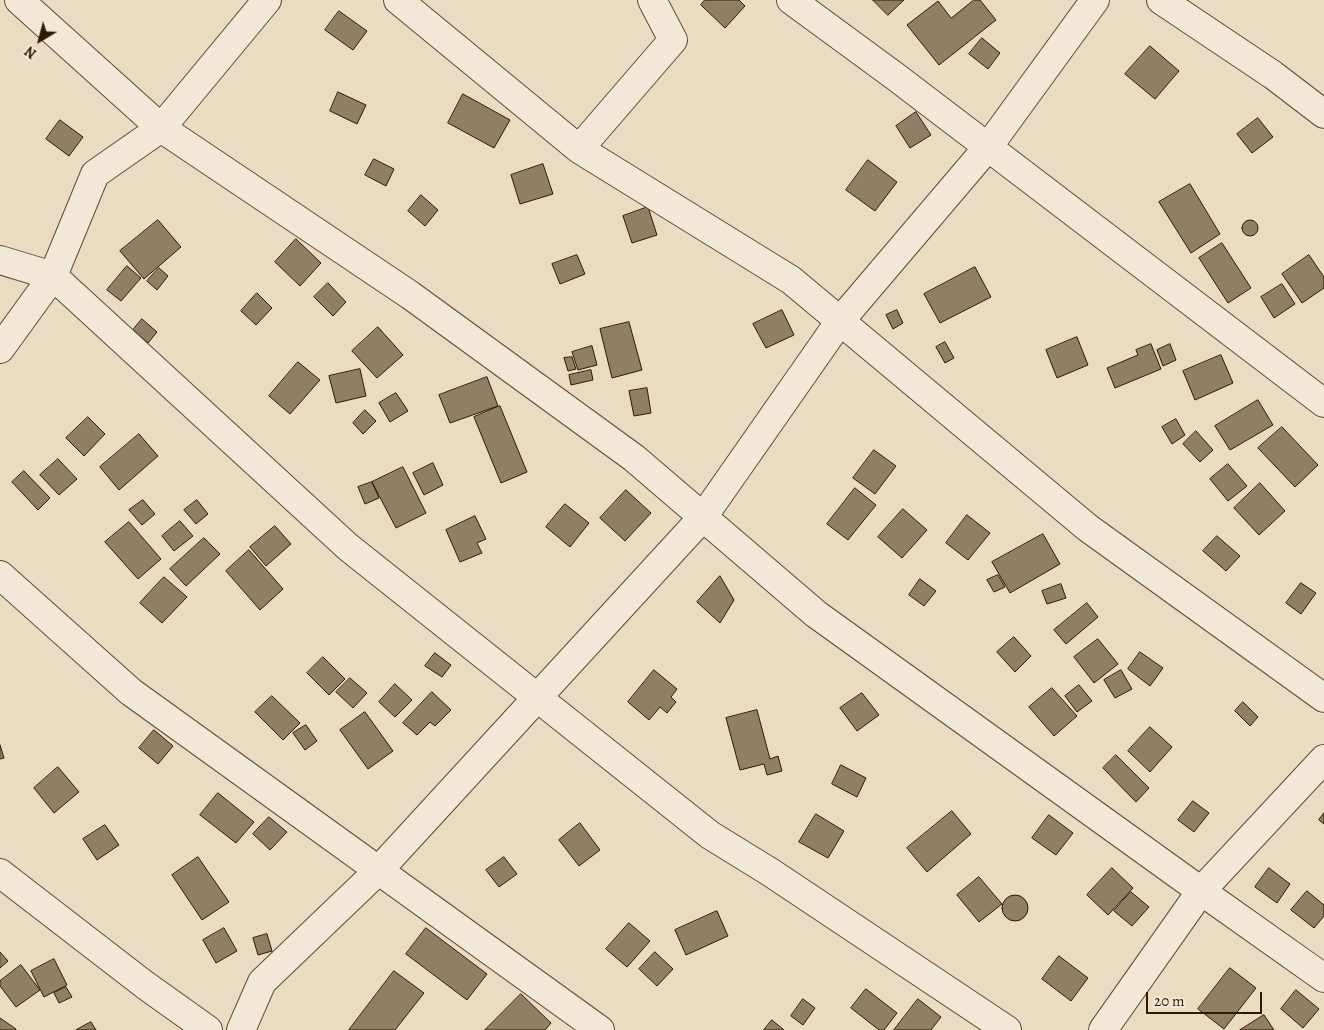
<!DOCTYPE html>
<html>
<head>
<meta charset="utf-8">
<style>
	body { margin:0 }
	#map { position:relative; width:1324px; height:1030px; overflow:hidden; background:#eadcc3; font-family:Alegreya,serif }
	canvas { display:block }
	.north { position:absolute; left:15px; top:15px; width:50px; height:50px; -webkit-text-stroke:4px #f1e8d8; paint-order:stroke; rotate:217deg; font-size:14px; font-weight:700; line-height:20px; text-align:center; color:#311901 }
	.north::after { content:''; display:block; margin:auto; width:18px; height:22px; background:#311901; clip-path:polygon(50% 0,100% 100%,50% 72%,0 100%) }
	.scale { position:absolute; left:1146px; top:992px; width:116px; height:22px; box-sizing:border-box; border:2px solid #311901; border-top:0; padding-left:6px; font-size:15px; line-height:18px; white-space:nowrap; color:#311901; -webkit-text-stroke:4px #f1e8d8; paint-order:stroke }
</style>
</head>
<body>
<div id="map">
<canvas width="1324" height="1030"></canvas>
<div class="north">N</div>
<div class="scale">20 m</div>
</div>
<script>
const ctx = document.querySelector('canvas').getContext('2d');
ctx.lineJoin = 'round';
function fillPath(path, color) {
  ctx.fillStyle = color;
  ctx.fill(path, 'evenodd');
}
function stroke(path, color, width, dash) {
  ctx.strokeStyle = color;
  ctx.lineWidth = width;
  ctx.lineCap = dash ? 'butt' : 'round';
  ctx.setLineDash(dash || []);
  ctx.stroke(path);
}
const building = new Path2D(`
	M705,0h34l6,6 -20,22 -24,-23z
	M873,0h31l-16,15z
	M974,0h6l16,20 -57,45 -32,-40 31,-24 13,17z
	M339,11l28,20 -14,19 -28,-20z
	M982,38l18,15 -12,16 -19,-15z
	M1150,46l29,25 -24,28 -30,-25z
	M338,92l28,13 -9,19 -27,-13z
	M463,94l47,26 -16,28 -46,-25z
	M916,112l15,23 -21,13 -14,-22z
	M1258,118l15,19 -21,16 -15,-19z
	M60,120l23,17 -14,19 -23,-17z
	M374,159l20,10 -8,17 -21,-11z
	M868,160l29,22 -22,29 -29,-21z
	M543,164l10,30 -33,10 -9,-29z
	M1190,184l30,50 -29,19 -32,-51z
	M421,195l17,15 -13,16 -17,-15z
	M648,207l9,28 -25,8 -9,-27z
	M158,220l23,27 -37,32 -24,-28z
	M1242 228a8 8 0 1 1 16 0a8 8 0 1 1-16 0Z
	M296,239l25,24 -21,23 -25,-24z
	M1222,243l29,45 -23,15 -29,-45z
	M577,255l8,19 -25,10 -8,-20z
	M1309,255l15,22v11l-22,15 -20,-29z
	M127,266l14,12 -20,23 -14,-11z
	M975,267l16,30 -51,26 -16,-29z
	M159,268l9,8 -11,14 -10,-9z
	M328,283l18,19 -13,14 -19,-19z
	M1282,284l13,20 -21,14 -13,-21z
	M257,293l15,15 -16,17 -15,-14z
	M782,310l12,25 -28,13 -13,-24z
	M897,310l6,13 -10,6 -7,-14z
	M142,319l15,13 -9,11 -15,-13z
	M629,322l13,48 -30,8 -12,-49z
	M378,327l25,28 -26,23 -25,-27z
	M1077,337l11,28 -31,13 -11,-28z
	M945,342l9,16 -9,5 -9,-16z
	M1151,344l10,25 -46,19 -8,-20 31,-13 -2,-5z
	M1170,344l6,16 -13,6 -6,-16z
	M592,346l5,19 -19,5 -6,-18z
	M1221,355l12,28 -38,17 -12,-29z
	M572,357l4,12 -8,2 -4,-13z
	M298,362l22,18 -30,34 -21,-18z
	M360,369l6,27 -30,7 -7,-27z
	M591,370l2,10 -22,5 -2,-10z
	M487,377l11,29 -48,17 -11,-28z
	M647,388l4,25 -17,3 -5,-25z
	M396,393l12,18 -18,11 -11,-19z
	M1258,400l15,25 -43,25 -15,-24z
	M500,406l27,66 -26,11 -27,-66z
	M365,410l11,11 -13,13 -10,-11z
	M88,417l17,17 -21,22 -18,-18z
	M1176,419l9,16 -13,9 -10,-17z
	M1282,427l36,38 -23,22 -37,-39z
	M1196,431l17,19 -13,12 -17,-18z
	M139,434l19,22 -39,34 -19,-23z
	M874,450l22,16 -21,28 -22,-16z
	M58,459l19,20 -18,16 -19,-20z
	M433,463l10,22 -19,10 -11,-22z
	M1228,464l19,22 -19,15 -18,-22z
	M403,467l23,46 -30,15 -24,-46z
	M24,471l26,27 -12,12 -26,-28z
	M372,482l7,16 -14,6 -7,-17z
	M1260,483l25,28 -26,24 -25,-27z
	M855,488l21,17 -28,35 -21,-16z
	M626,490l25,23 -26,28 -25,-23z
	M143,500l12,14 -13,11 -13,-15z
	M197,500l11,14 -12,10 -12,-14z
	M565,504l24,19 -19,24 -24,-20z
	M903,509l24,21 -25,28 -24,-21z
	M967,515l23,18 -22,27 -22,-17z
	M475,516l11,23 -9,4 5,10 -22,9 -14,-32z
	M180,521l13,15 -19,15 -12,-15z
	M129,522l32,37 -23,20 -33,-37z
	M275,526l16,18 -25,22 -16,-19z
	M1043,534l17,30 -50,29 -18,-31z
	M1217,536l23,20 -14,15 -23,-20z
	M204,538l16,16 -34,32 -16,-17z
	M249,550l34,39 -23,21 -34,-39z
	M998,575l7,12 -11,5 -7,-12z
	M720,576l14,24 -14,23 -23,-21z
	M164,577l23,20 -25,26 -22,-20z
	M920,579l16,12 -12,15 -15,-11z
	M1301,583l15,10 -15,21 -15,-11z
	M1061,584l5,14 -19,6 -5,-13z
	M1087,603l11,14 -32,27 -12,-14z
	M1014,637l17,19 -16,16 -18,-20z
	M1098,639l20,25 -24,19 -20,-26z
	M1140,652l23,16 -13,18 -22,-17z
	M435,653l16,12 -9,12 -17,-11z
	M323,657l22,22 -16,16 -22,-22z
	M654,670l23,19 -6,8 5,5 -9,11 -7,-6 -11,13 -21,-18z
	M1121,670l11,19 -17,9 -11,-18z
	M350,678l17,15 -14,15 -17,-16z
	M395,684l17,16 -17,17 -16,-15z
	M1079,685l13,16 -15,11 -12,-16z
	M1052,688l25,28 -23,20 -25,-29z
	M432,692l19,18 -16,16 -5,-4 -13,13 -14,-12z
	M862,693l17,22 -22,16 -17,-23z
	M272,696l28,27 -17,17 -28,-28z
	M1243,702l15,15 -8,9 -15,-15z
	M757,710l13,49 8,-3 4,15 -15,4 -3,-11 -24,6 -14,-52z
	M365,712l28,39 -25,18 -28,-39z
	M306,725l11,16 -12,9 -12,-17z
	M1150,727l22,20 -22,25 -22,-21z
	M154,730l19,16 -15,18 -19,-16z
	M0,745l4,13 -4,1z
	M1116,755l33,33 -13,14 -33,-34z
	M841,765l25,13 -9,19 -25,-13z
	M58,767l21,25 -25,21 -20,-25z
	M218,793l36,29 -18,21 -36,-28z
	M1193,801l16,12 -15,19 -16,-12z
	M952,811l19,23 -44,38 -20,-24z
	M1324,813v11l-5,-4z
	M816,814l28,17 -16,27 -29,-16z
	M1049,815l24,18 -17,22 -24,-17z
	M269,817l18,15 -17,18 -17,-16z
	M580,823l20,27 -21,16 -20,-26z
	M105,825l14,20 -22,15 -14,-21z
	M198,857l31,45 -27,18 -30,-45z
	M504,857l13,17 -18,13 -13,-17z
	M1112,868l21,20 -25,27 -21,-20z
	M1269,868l21,16 -13,19 -22,-16z
	M979,877l23,27 -23,18 -22,-27z
	M1307,891l17,14v11l-10,12 -23,-18z
	M1131,892l18,15 -17,19 -18,-15z
	M1002 908a13 13 0 1 1 26 0a13 13 0 1 1-26 0Z
	M717,911l11,25 -42,19 -11,-25z
	M629,923l21,18 -23,26 -21,-18z
	M224,928l13,23 -21,12 -13,-23z
	M426,928l61,46 -20,26 -61,-46z
	M267,934l5,17 -14,4 -5,-17z
	M0,952l8,9 -8,7z
	M655,952l18,17 -16,17 -18,-17z
	M1059,956l29,22 -17,23 -29,-22z
	M54,959l13,26 -23,12 -13,-26z
	M21,965l19,25 -24,17 -16,-21v-5z
	M1230,968l26,20 -32,41 -26,-20z
	M394,971l30,22 -29,37h-46z
	M66,987l6,10 -13,6 -5,-10z
	M866,989l31,24 -13,17h-5l-28,-22z
	M1296,990l23,19 -16,19 -22,-19z
	M521,994l30,29 -6,7h-60z
	M803,999l12,9 -12,17 -12,-9z
	M918,999l23,18 -10,13h-37z
	M1264,1015l10,15h-34z
	M0,1018l16,11v1h-16z
	M772,1020l12,10h-20z
	M91,1022l5,8h-20z`);
const street = new Path2D(`
	M19,0l142,128 249,167 224,163 182,156 385,277 123,87
	M398,0l181,149 212,131 297,248 236,170
	M791,0l105,77 428,326
	M1161,0l112,75 51,39
	M579,149l94,-109 -21,-40
	M0,260l53,16 295,271 362,288 60,37 237,158
	M0,349l53,-73 42,-102 66,-46 106,-128
	M0,575l131,117 469,338
	M0,873l145,112 63,45
	M241,1030l21,-48 116,-111 325,-354 137,-196 148,-174 107,-147
	M1103,1030l98,-139 123,-132`);
fillPath(building, '#917e66');
stroke(building, '#311901', 1);
stroke(street, '#5f4a32', 30);
stroke(street, '#f1e8d8', 28);
</script>
</body>
</html>
